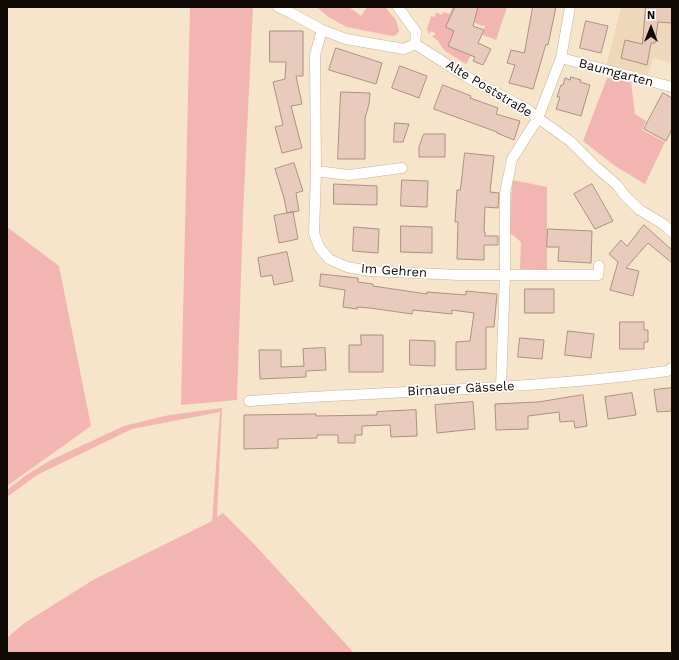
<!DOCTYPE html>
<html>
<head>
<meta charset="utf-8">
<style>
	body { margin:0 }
	#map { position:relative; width:679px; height:660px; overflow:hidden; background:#f6e4cb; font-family:"Work Sans",sans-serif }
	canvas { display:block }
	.frame { position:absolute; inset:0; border:8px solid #100a04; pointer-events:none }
	.north { position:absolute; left:631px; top:8px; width:40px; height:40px; -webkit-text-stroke:3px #fff; paint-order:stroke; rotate:0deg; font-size:11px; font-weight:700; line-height:16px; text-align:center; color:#100a04 }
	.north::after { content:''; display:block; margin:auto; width:14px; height:18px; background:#100a04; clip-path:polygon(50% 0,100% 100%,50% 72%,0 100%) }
</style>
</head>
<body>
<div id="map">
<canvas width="679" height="660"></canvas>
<div class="frame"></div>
<div class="north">N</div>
</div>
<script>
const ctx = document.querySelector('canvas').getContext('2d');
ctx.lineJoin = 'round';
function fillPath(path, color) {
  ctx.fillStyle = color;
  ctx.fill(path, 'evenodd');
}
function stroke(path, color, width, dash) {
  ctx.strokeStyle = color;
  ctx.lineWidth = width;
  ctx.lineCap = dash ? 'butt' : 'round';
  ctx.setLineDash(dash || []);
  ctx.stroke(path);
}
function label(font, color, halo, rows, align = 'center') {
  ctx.font = font + ' "Work Sans",sans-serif';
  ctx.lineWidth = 3.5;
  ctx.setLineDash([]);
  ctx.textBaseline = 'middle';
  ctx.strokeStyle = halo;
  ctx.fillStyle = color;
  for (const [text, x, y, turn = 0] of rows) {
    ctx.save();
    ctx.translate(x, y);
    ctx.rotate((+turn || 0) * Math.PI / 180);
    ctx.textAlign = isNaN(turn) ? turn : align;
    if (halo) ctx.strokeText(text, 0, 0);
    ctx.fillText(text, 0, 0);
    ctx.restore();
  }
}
const built = new Path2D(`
	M621,7h51v56l-19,-5 -5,17 -41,-11z`);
const green = new Path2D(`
	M190,7h63l-10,207 -6,186 -56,5z
	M311,7h38l12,9 6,-9h18l11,13 3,11 -3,4 -4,1 -45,-9 -17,-9 -12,-10z
	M452,7h55l-11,33 -13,-5 2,-10 -3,1 -13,-6 -15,17 -2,-1 -4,10 10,4 17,-1 -9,15 -21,-13 -7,-10 -6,-5 3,-1v-2l-4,-2 -2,3 -2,-5 4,-13 4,1 1,-5 6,3 1,-3 7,2z
	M607,78l24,4 4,32 11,7 -4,9 23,12 -20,42 -30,-18 -32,-25z
	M512,180l35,7v83l-27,-1 1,-27 -11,-9z
	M7,227l52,39 32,160 -84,60z
	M222,408l-5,109 6,-4 31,31 100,109h-347v-15l16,-14 70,-44 119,-59 8,-109 -88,17 -95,46 -30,22v-7l18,-14 26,-16 73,-34 45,-11z`);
const building = new Path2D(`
	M455,7h23l-5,19 11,4 -6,13 13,6 -8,16 -10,-4 2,-4 -27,-11 6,-15 -8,-4z
	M533,7h23l-8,38 -2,-1 -13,45 -24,-6 6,-18 -8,-2 4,-13 13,3z
	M646,7h26v16l-14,-1 -3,21h-4l-4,22 -26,-7 4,-18 17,4z
	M586,21l22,5 -7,27 -21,-5z
	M270,31h33v45h-7l6,28 -11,2 11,42 -20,5 -7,-26 8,-2 -10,-43 12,-3 1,-17h-16z
	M336,48l46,15 -6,21 -47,-14z
	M400,66l27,10 -8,22 -27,-10z
	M571,77l10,3 -1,2 10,3 -9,31 -25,-7 4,-12h-3l4,-12h2l2,-7 5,2z
	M443,85l28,11 -1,2 28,10 -2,6 24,7 -6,19 -17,-7v-1l-63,-23z
	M341,92l29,1 -1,11 -4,14v41h-27z
	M663,93l9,5v31l-6,12 -22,-12z
	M395,123l14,1 -6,18h-9z
	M424,134h21v23h-26v-10z
	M465,153l29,3 -4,36 9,1 -1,15 -13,-1 -1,25h1v4h13v9h-14v15l-27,-1 1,-37h-3l2,-32h3z
	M294,163l9,28 -7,2 3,18 -12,2 -3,-15 -9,-29z
	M402,180l26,1 -1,26 -26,-1z
	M334,184l43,2v19l-43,-1z
	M592,184l21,37 -18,8 -21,-35z
	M293,212l5,27 -19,4 -5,-27z
	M644,225l28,25v13l-24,-20 -22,25 13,3 -6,25 -23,-6 8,-28 -9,-8 12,-14 6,6z
	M401,226l31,1v26l-31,-1z
	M354,227l25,2 -1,24 -25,-2z
	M548,229l44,2 -1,32 -33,-2 1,-14h-12z
	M287,252l6,29 -19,4 -2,-10 -11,2 -3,-19z
	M321,274l37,4v4l15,2v2l54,8v-2l39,3v-4l31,3 -3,33h-8v42l-30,1v-28l14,-1 4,-28 -22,-3v4l-39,-4 -1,4 -42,-6 -13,-1v2l-14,-2 2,-17 -25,-4z
	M525,289h29v24h-29z
	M620,322h24v8h4v12h-4v7h-24z
	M568,331l26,3 -3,24 -26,-3z
	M361,335h22v37h-34v-27h12z
	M520,338l24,2 -2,19 -24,-2z
	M410,340l25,1v25l-25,-1z
	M325,348l1,22 -20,1v6l-46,2 -1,-29h22v17l23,-1 -1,-17z
	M672,388v23l-15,1 -3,-22z
	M632,393l4,22 -28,4 -3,-22z
	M583,395l4,31 -12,2 -1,-7 -14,1 -1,-10 -31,4v13l-32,1 -1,-26 43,-2z
	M473,402l2,27 -38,4 -2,-28z
	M416,410l1,26 -26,1 -1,-12 -28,1v9h-7v8h-17v-8h-21v3l-39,1v9l-34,1v-34l72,-1v2l61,-1v-3z`);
const street = new Path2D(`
	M278,7l15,7 29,16 24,9 58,10 11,-5
	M398,7l18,25 -1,12
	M322,30l-7,25 1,116 -2,62 5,14 10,12 18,8 22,4 90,4h139l1,-9
	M415,44l52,33 35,19 25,13 11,9 32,23 25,25 22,19 9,12 14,13 23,14 9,8
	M561,58l111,29
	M316,171l33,4 53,-7
	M501,387l4,-113v-81l7,-34 26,-41 23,-60 9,-51
	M249,401c139,-10 279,-11 418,-30l5,-3`);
const streetNames = [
	["Baumgarten",616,73,15],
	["Alte Poststraße",489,89,31],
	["Im Gehren",394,271,4],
	["Birnauer Gässele",461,389,-3]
];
fillPath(built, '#eed8b9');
fillPath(green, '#f3b5b1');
fillPath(building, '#e8cbbd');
stroke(building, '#aa9082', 1);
stroke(street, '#c5b49c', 11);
stroke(street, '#fff', 10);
label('13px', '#100a04', '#fff', streetNames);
</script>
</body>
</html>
